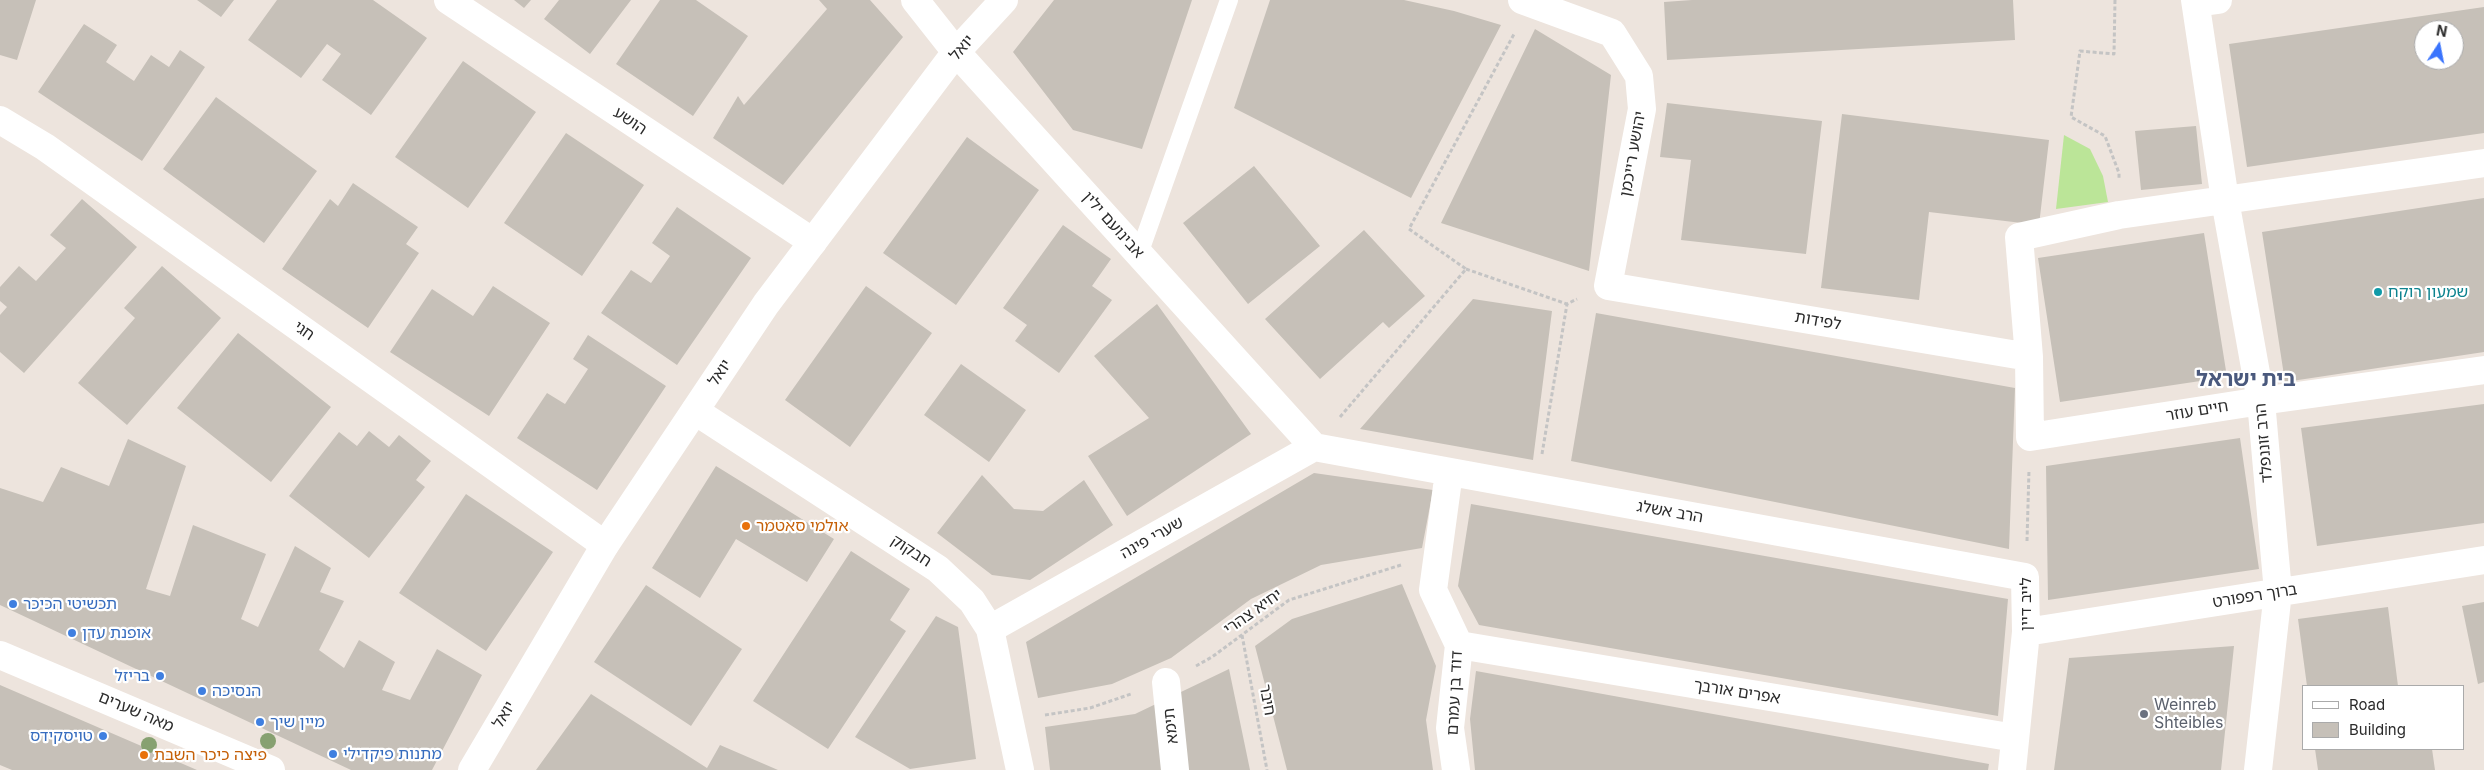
<!DOCTYPE html>
<html>
<head>
<meta charset="utf-8">
<style>
	body { margin:0 }
	#map { position:relative; width:2484px; height:770px; overflow:hidden; background:#ede4dd; font-family:Inter,sans-serif }
	canvas { display:block }
	.legend { position:absolute; left:2302px; top:685px; width:162px; height:65px; box-sizing:border-box; background:#fff; border:1px solid #aaa; margin:0; padding:6px 9px; list-style:none; font-size:15px; color:#2b2b2b }
	.legend li { display:flex; align-items:center; gap:10px; height:25px }
	.legend b { width:25px; border:1px solid #aaa }
	.north { position:absolute; left:2414px; top:20px; width:50px; height:50px; box-sizing:border-box; background:#fff; border:1px solid #aaa; border-radius:50%; rotate:11deg; font-size:14px; font-weight:700; line-height:20px; text-align:center; color:#2b2b2b }
	.north::after { content:''; display:block; margin:auto; width:18px; height:22px; background:#3a74fd; clip-path:polygon(50% 0,100% 100%,50% 72%,0 100%) }
</style>
</head>
<body>
<div id="map">
<canvas width="2484" height="770"></canvas>
<ul class="legend">
<li><b style="height:6px;background:#fff"></b>Road</li>
<li><b style="height:14px;background:#c6c0b8"></b>Building</li>
</ul>
<div class="north">N</div>
</div>
<script>
const ctx = document.querySelector('canvas').getContext('2d');
ctx.lineJoin = 'round';
function fillPath(path, color) {
  ctx.fillStyle = color;
  ctx.fill(path, 'evenodd');
}
function stroke(path, color, width, dash) {
  ctx.strokeStyle = color;
  ctx.lineWidth = width;
  ctx.lineCap = dash ? 'butt' : 'round';
  ctx.setLineDash(dash || []);
  ctx.stroke(path);
}
function label(font, color, halo, rows, align = 'center') {
  ctx.font = font + ' Inter,"Noto Sans Hebrew",sans-serif';
  ctx.lineWidth = 4.5;
  ctx.setLineDash([]);
  ctx.textBaseline = 'middle';
  ctx.strokeStyle = halo;
  ctx.fillStyle = color;
  for (const [text, x, y, turn = 0] of rows) {
    ctx.save();
    ctx.translate(x, y);
    ctx.rotate((+turn || 0) * Math.PI / 180);
    ctx.textAlign = isNaN(turn) ? turn : align;
    if (halo) ctx.strokeText(text, 0, 0);
    ctx.fillText(text, 0, 0);
    ctx.restore();
  }
}
const green = new Path2D(`
	M2064,135l26,14 13,27 5,26 -52,7z`);
const building = new Path2D(`
	M0,0h36l-19,60 -17,-5z
	M197,0h37l-13,17z
	M277,0h96l54,38 -56,77 -49,-35 19,-26 -14,-10 -26,34 -53,-38z
	M514,0h17l-7,8z
	M559,0h72l-41,54 -46,-35z
	M660,0h36l52,36 -55,80 -77,-52z
	M819,0h51l33,37 -120,148 -70,-47 25,-42 6,9 83,-96z
	M1054,0h138l-50,149 -69,-19 -60,-78z
	M1270,0h134l50,11 47,14 -90,173 -177,-90z
	M1692,0h321l2,40 -348,20 -3,-58z
	M2484,7v126l-237,34 -18,-123zM2424,30h30v30h-30z
	M84,24l33,21 -11,17 28,19 17,-26 18,12 11,-17 25,17 -63,94 -104,-69z
	M1535,29l76,46 -22,196 -148,-48z
	M463,61l73,51 -68,96 -73,-51z
	M216,97l101,74 -53,72 -101,-74z
	M1667,103l155,18 -16,133 -125,-14 10,-80 -31,-3z
	M1842,114l207,26 -10,85 -110,-13 -10,88 -98,-12z
	M2196,126l6,58 -61,6 -6,-59z
	M566,133l78,52 -62,91 -78,-53z
	M967,137l72,53 -83,115 -73,-52z
	M1254,166l66,80 -72,58 -65,-81z
	M353,183l65,44 -12,17 13,9 -51,75 -86,-59 48,-70 8,7z
	M2484,198v154l-199,30 -23,-150z
	M82,199l55,48 -113,126 -24,-21v-37l7,-8 -7,-6v-14l19,-21 17,15 30,-33 -16,-13z
	M677,207l74,51 -74,107 -76,-52 30,-43 20,13 19,-27 -18,-13z
	M1063,225l48,34 -19,27 20,14 -53,73 -44,-32 12,-16 -24,-17z
	M1364,230l61,66 -36,32 -6,-6 -63,57 -55,-60z
	M2204,233l23,144 -167,25 -22,-144z
	M162,266l59,52 -94,107 -49,-42 57,-65 -11,-10z
	M493,286l57,37 -61,93 -99,-64 42,-63 41,27z
	M866,286l66,47 -82,114 -65,-47z
	M1473,299l79,12 -19,149 -173,-31z
	M1157,304l94,130 -124,82 -39,-60 61,-38 -55,-62z
	M1596,313l419,75 -6,161 -438,-88z
	M238,333l93,74 -60,75 -94,-74z
	M588,335l78,51 -69,104 -80,-52 30,-45 18,11 23,-35 -15,-10z
	M961,364l65,46 -37,52 -65,-47z
	M2484,404v119l-167,23 -16,-118z
	M369,431l20,16 10,-12 32,26 -15,19 9,7 -56,71 -80,-62 50,-64 18,14z
	M2240,438l19,131 -211,31 -2,-134z
	M128,439l58,27 -40,123 24,7 23,-71 73,29 -25,65 17,8 37,-81 36,22 -11,24 24,9 -25,49 25,18 15,-28 36,22 -13,28 28,10 27,-51 45,26 -50,95h-81l-351,-165v-117l43,14 18,-35 48,19z
	M716,466l118,73 -27,43 -71,-43 -36,59 -48,-30z
	M1314,473l119,17 -11,58 -101,17 -70,34 -80,59 -59,26 -74,14 -12,-56z
	M982,475l32,34 29,2 41,-31 29,45 -83,55 -38,-5 -55,-42z
	M466,494l87,58 -67,99 -87,-58z
	M1471,504l537,95 -10,117 -519,-91 -21,-39z
	M851,551l59,38 -20,31 16,11 -78,118 -75,-48z
	M1402,584l34,82 -10,54 7,50h-146l-32,-124 37,-27z
	M646,585l96,64 -51,77 -97,-64z
	M2484,602v80l-6,2 -16,-78z
	M2388,607l10,79h-91l-9,-67z
	M936,616l22,11 18,132 -66,10 -55,-32z
	M2234,646l-13,124h-167l15,-112z
	M1229,669l21,101h-200l-5,-43 90,-13z
	M1476,671l513,93 -1,6h-513l-5,-51z
	M0,685l197,85h-185l-12,-5z
	M591,694l116,74 13,-23 58,25h-242z
	M2315,749h117l3,21h-117z`);
const path = new Path2D(`
	M2115,0l-1,54 -34,-3 -9,66 34,19 14,37v6
	M1466,269l101,35
	M1340,417l126,-148 -57,-40 105,-195
	M1542,454l25,-150 10,-5
	M2027,541l2,-71
	M1242,635l25,135
	M1196,666l16,-9 77,-57 112,-35
	M1045,715l45,-7 41,-14`);
const service = new Path2D(`
	M1139,254l90,-254`);
const minor = new Path2D(`
	M448,0l365,242
	M1522,0l90,33 27,43 3,33 -34,177 421,71
	M2195,0l30,200 36,201 17,191 -20,178
	M2196,3l22,-3
	M956,52l358,395
	M0,120l45,27 560,398
	M2484,163l-365,52 -100,22 10,120 1,80 231,-36 223,-31
	M695,411l243,158 34,32 18,28 30,141
	M1314,447l711,130 1,55 -14,138
	M1449,472l-16,118 26,55 -9,83 6,42
	M990,629l324,-182
	M2026,632l458,-72
	M1459,645l556,93
	M1166,682l9,88`);
const tertiary = new Path2D(`
	M915,0l41,52
	M0,655l271,115
	M472,770l133,-225 161,-241 190,-252 48,-52`);
const trees = [
	[268,741],
	[149,745]
];
const markers = [
	[2378,292,5,"#0f9aa8"],
	[746,526,5,"#e8710a"],
	[13,604,5,"#3f7fe0"],
	[72,633,5,"#3f7fe0"],
	[160,676,5,"#3f7fe0"],
	[202,691,5,"#3f7fe0"],
	[2144,714,5,"#6b7280"],
	[260,722,5,"#3f7fe0"],
	[103,736,5,"#3f7fe0"],
	[333,754,5,"#3f7fe0"],
	[144,755,5,"#e8710a"]
];
const streetNames = [
	["יואל",962,48,-49],
	["הושע",630,121,34],
	["יהושע רייכמן",1633,154,-80],
	["אבינועם ילין",1113,225,48],
	["לפידות",1818,321,10],
	["חגי",304,331,35],
	["יואל",720,373,-56],
	["חיים עוזר",2197,411,-9],
	["הרב זוננפלד",2264,443,-95],
	["הרב אשלג",1670,512,10],
	["שערי פינה",1152,538,-29],
	["חבקוק",911,551,33],
	["ברוך רפפורט",2255,596,-9],
	["לייב דיין",2026,604,-90],
	["יחיא צהרי",1253,612,-35],
	["אפרים אורבך",1737,692,9],
	["דוד בן עמרם",1455,693,-87],
	["חיבר",1267,700,80],
	["מאה שערים",136,712,23],
	["יואל",504,715,-59],
	["תימא",1171,726,-96]
];
const cultureNames = [
	["שמעון רוקח",2388,292]
];
const foodNames = [
	["אולמי סאטמר",756,526],
	["פיצה כיכר השבת",154,755]
];
const shopNames = [
	["תכשיטי הכיכר",23,604],
	["אופנת עדן",82,633],
	["בריזל",150,676,"right"],
	["הנסיכה",212,691],
	["מיין שיך",270,722],
	["טויסקידס",93,736,"right"],
	["מתנות פיקדילי",343,754]
];
const worshipNames = [
	["Weinreb",2154,705],
	["Shteibles",2154,723]
];
const districtNames = [
	["בית ישראל",2246,380]
];
fillPath(green, '#bbe598');
fillPath(building, '#c6c0b8');
stroke(path, '#c4c4c4', 3, [4, 2.5]);
stroke(service, '#fff', 18);
stroke(minor, '#fff', 28);
stroke(tertiary, '#fff', 28);
ctx.fillStyle = '#87a171';
for (const [x, y] of trees) {
  ctx.beginPath();
  ctx.arc(x, y, 8, 0, 2 * Math.PI);
  ctx.fill();
}
for (const [x, y, r, color] of markers) {
  const dot = new Path2D();
  dot.arc(x, y, r, 0, 2 * Math.PI);
  ctx.fillStyle = color;
  ctx.fill(dot);
  stroke(dot, '#fff', 2);
}
label('16px', '#2b2b2b', '#fff', streetNames);
label('16px', '#0d838f', '#fff', cultureNames, 'left');
label('16px', '#c56008', '#fff', foodNames, 'left');
label('16px', '#366cbe', '#fff', shopNames, 'left');
label('16px', '#5b616d', '#fff', worshipNames, 'left');
label('bold 21px', '#4a597d', '#fff', districtNames);
</script>
</body>
</html>
